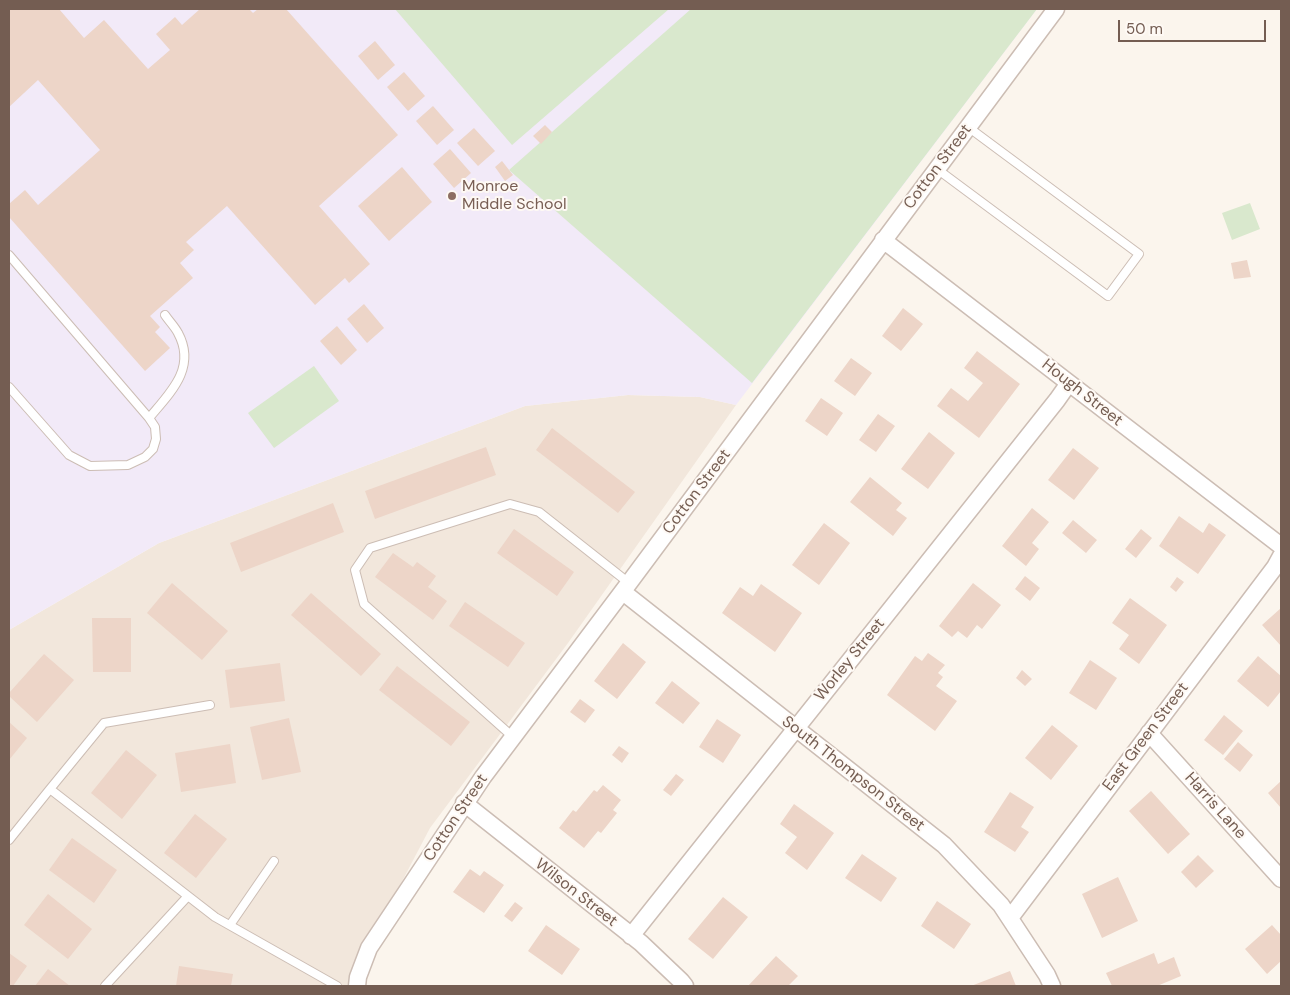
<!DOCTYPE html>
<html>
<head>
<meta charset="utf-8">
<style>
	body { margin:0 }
	#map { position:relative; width:1290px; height:995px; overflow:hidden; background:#fbf5ed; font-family:"DM Sans",sans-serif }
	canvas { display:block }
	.frame { position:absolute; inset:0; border:10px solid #745d52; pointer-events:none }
	.scale { position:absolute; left:1118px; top:20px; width:148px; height:22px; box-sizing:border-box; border:2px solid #745d52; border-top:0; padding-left:6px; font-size:15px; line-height:18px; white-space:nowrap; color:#745d52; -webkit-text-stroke:4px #fef9f4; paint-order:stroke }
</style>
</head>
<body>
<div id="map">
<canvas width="1290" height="995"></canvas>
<div class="frame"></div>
<div class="scale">50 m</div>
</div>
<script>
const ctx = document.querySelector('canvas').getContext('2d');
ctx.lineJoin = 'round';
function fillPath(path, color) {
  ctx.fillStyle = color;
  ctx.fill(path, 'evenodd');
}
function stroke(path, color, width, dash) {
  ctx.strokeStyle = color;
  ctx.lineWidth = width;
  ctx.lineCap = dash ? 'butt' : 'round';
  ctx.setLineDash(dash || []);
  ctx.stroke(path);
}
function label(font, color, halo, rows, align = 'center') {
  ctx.font = font + ' "DM Sans",sans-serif';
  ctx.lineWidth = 4;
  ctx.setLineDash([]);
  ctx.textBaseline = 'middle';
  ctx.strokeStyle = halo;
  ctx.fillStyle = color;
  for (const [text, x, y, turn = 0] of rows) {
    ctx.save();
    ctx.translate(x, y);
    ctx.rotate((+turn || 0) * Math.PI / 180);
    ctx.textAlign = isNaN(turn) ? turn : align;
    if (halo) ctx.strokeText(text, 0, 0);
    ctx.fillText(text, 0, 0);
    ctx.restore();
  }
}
const residential = new Path2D(`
	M628,395l72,2 36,8 -168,238 -138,185 -83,158h-338v-356l150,-87 366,-137z`);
const education = new Path2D(`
	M9,9h1028l-301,396 -36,-8 -72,-2 -103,11 -366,137 -150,87z`);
const green = new Path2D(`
	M395,9h274l-157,136z
	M691,9h346l-285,374 -243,-213z
	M1250,203l10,26 -28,11 -10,-27z
	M314,366l25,35 -65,47 -26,-35z`);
const building = new Path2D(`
	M9,9h50l25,29 20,-18 44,49 22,-19 -14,-16 19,-17 7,8 18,-16h49l4,4 5,-4h28l112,126 -79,71 51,58 -21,19 -4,-5 -30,27 -88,-99 -41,36 8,8 -14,13 13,15 -43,38 10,11 -5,5 15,16 -25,23 -136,-154v-13l16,-14 13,15 62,-55 -62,-70 -29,27z
	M375,41l20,24 -17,15 -20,-24z
	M404,72l21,24 -17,15 -21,-24z
	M433,106l21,24 -17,15 -21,-24z
	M545,125l7,7 -11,12 -8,-8z
	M474,128l21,23 -17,15 -21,-23z
	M450,149l21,24 -17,15 -21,-24z
	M502,161l11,14 -8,6 -10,-14z
	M402,167l30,35 -43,39 -31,-35z
	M1247,260l4,17 -17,2 -3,-16z
	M364,304l20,24 -17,15 -20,-24z
	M903,308l20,16 -22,27 -19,-15z
	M337,326l20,24 -16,15 -21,-24z
	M977,351l43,33 -41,54 -42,-32 14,-18 17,13 15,-18 -19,-15z
	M851,358l21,15 -17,23 -21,-15z
	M821,398l22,15 -16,23 -22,-15z
	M878,414l17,12 -19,26 -17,-12z
	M552,428l83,64 -17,21 -82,-63z
	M929,432l26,21 -27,36 -27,-20z
	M486,447l10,28 -121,44 -10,-28z
	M1073,448l26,20 -25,32 -26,-20z
	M870,477l32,26 -6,7 11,8 -14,18 -43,-34z
	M333,503l11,29 -103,40 -11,-29z
	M1032,508l17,14 -17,21 7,6 -13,17 -24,-20z
	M1179,516l24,17 6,-10 17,12 -28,39 -39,-28z
	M1073,520l24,20 -11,13 -24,-20z
	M824,523l26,20 -31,42 -27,-20z
	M514,529l60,43 -17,24 -60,-43z
	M1141,529l11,9 -16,20 -11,-9z
	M393,553l20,14 4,-5 19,14 -8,11 19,14 -14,19 -58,-43z
	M1025,576l15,12 -10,13 -15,-12z
	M1177,577l7,5 -8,10 -6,-5z
	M172,583l56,48 -26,29 -55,-47z
	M973,583l28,22 -19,24 -5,-4 -10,13 -9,-7 -6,6 -13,-11z
	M761,584l41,29 -27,39 -53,-39 18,-26 13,9z
	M311,593l70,61 -20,22 -70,-61z
	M1130,598l37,27 -28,39 -20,-15 10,-14 -17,-12z
	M465,602l60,41 -17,24 -59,-41z
	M1281,608v38l-19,-21z
	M92,618h39v54h-38z
	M623,643l23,19 -29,37 -23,-18z
	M928,653l17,12 -7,8 5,4 -7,9 21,15 -22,30 -48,-36 28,-39 7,5z
	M44,654l30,26 -37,42 -28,-26v-3z
	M1258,656l23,20v15l-13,16 -31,-26z
	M1090,660l27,18 -21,32 -27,-17z
	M280,663l5,38 -55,7 -5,-38z
	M397,666l73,56 -19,24 -72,-56z
	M1022,670l10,9 -7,7 -9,-8z
	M672,681l28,22 -17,21 -28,-21z
	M580,699l15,11 -10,13 -15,-11z
	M1224,715l19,16 -20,24 -19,-15z
	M289,718l12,54 -39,8 -12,-53z
	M717,719l24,16 -18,28 -24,-16z
	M9,722l18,16 -18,22z
	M1052,725l26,21 -27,34 -26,-22z
	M1238,742l15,13 -13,17 -16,-13z
	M230,744l6,39 -55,9 -6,-39z
	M619,746l10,7 -7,10 -10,-8z
	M126,750l31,25 -35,44 -31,-26z
	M676,774l8,6 -13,16 -8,-6z
	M1281,781v27l-13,-15z
	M603,785l18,15 -8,10 4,3 -16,20 -3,-2 -14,17 -25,-20 14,-18 3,2 18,-22 3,2z
	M1151,791l39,43 -22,20 -39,-43z
	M1010,792l24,15 -13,20 8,5 -14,20 -31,-20z
	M794,804l40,29 -27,37 -22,-17 12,-16 -17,-13z
	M195,814l32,25 -31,39 -32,-25z
	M72,838l45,32 -23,33 -45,-33z
	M862,854l35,24 -16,24 -36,-24z
	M1198,855l16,16 -18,17 -15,-16z
	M470,869l10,7 4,-5 20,14 -20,28 -31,-21z
	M1118,877l20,44 -36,17 -20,-44z
	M48,894l44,35 -24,30 -44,-34z
	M723,897l25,20 -35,42 -25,-20z
	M937,901l34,23 -17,25 -33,-23z
	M515,902l8,6 -11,14 -8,-6z
	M546,925l34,24 -18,26 -34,-24z
	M1272,925l9,10v26l-14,13 -22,-25z
	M9,953l18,13 -14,20h-4z
	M1154,953l4,11 16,-7 7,19 -24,10h-45l-6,-13z
	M776,956l22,20 -10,10h-40z
	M179,966l54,8 -2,12h-55z
	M48,969l22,17h-35z
	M1010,971l6,15h-45z`);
const service = new Path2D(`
	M937,169l171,127 31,-42 -171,-127
	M9,255l140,163 6,9 1,12 -3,10 -8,8 -17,8 -38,1 -21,-11 -60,-68
	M149,418c21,-25 48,-50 29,-85 -3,-6 -9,-12 -13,-18
	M210,705l-106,18 -54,66 165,128 122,69
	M513,737l-149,-133 -9,-34 15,-22 140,-44 29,8 90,71
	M9,840l41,-51
	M230,925l44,-64
	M105,986l83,-90`);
const minor = new Path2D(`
	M883,240l398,306
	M623,592l321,253 57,60 46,70 5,11
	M1149,733l132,146
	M464,803l177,140 40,38 4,5
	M1010,918l265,-351 6,-11
	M631,936l426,-536 12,-17
	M357,986l1,-9 11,-29 114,-171 146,-194 427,-574`);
const markers = [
	[452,196,5,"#8d6e63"]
];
const streetNames = [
	["Cotton Street",938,167,-53],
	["Hough Street",1082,393,38],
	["Cotton Street",697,492,-53],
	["Worley Street",850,660,-51],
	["East Green Street",1146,737,-53],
	["South Thompson Street",853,774,38],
	["Harris Lane",1215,806,48],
	["Cotton Street",456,818,-56],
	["Wilson Street",576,893,38]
];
const educationNames = [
	["Monroe",462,187],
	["Middle School",462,205]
];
fillPath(residential, '#f2e7dc');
fillPath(education, '#f2eaf8');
fillPath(green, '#d9e8cd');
fillPath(building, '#edd5c8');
stroke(service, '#ccbdb4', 10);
stroke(minor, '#ccbdb4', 19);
stroke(service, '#fff', 8);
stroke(minor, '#fff', 16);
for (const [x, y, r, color] of markers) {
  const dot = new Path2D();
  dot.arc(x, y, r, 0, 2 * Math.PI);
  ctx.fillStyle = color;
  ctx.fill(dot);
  stroke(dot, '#fef9f4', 2);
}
label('16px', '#745d52', '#fef9f4', streetNames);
label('16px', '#785e54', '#fef9f4', educationNames, 'left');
</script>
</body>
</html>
